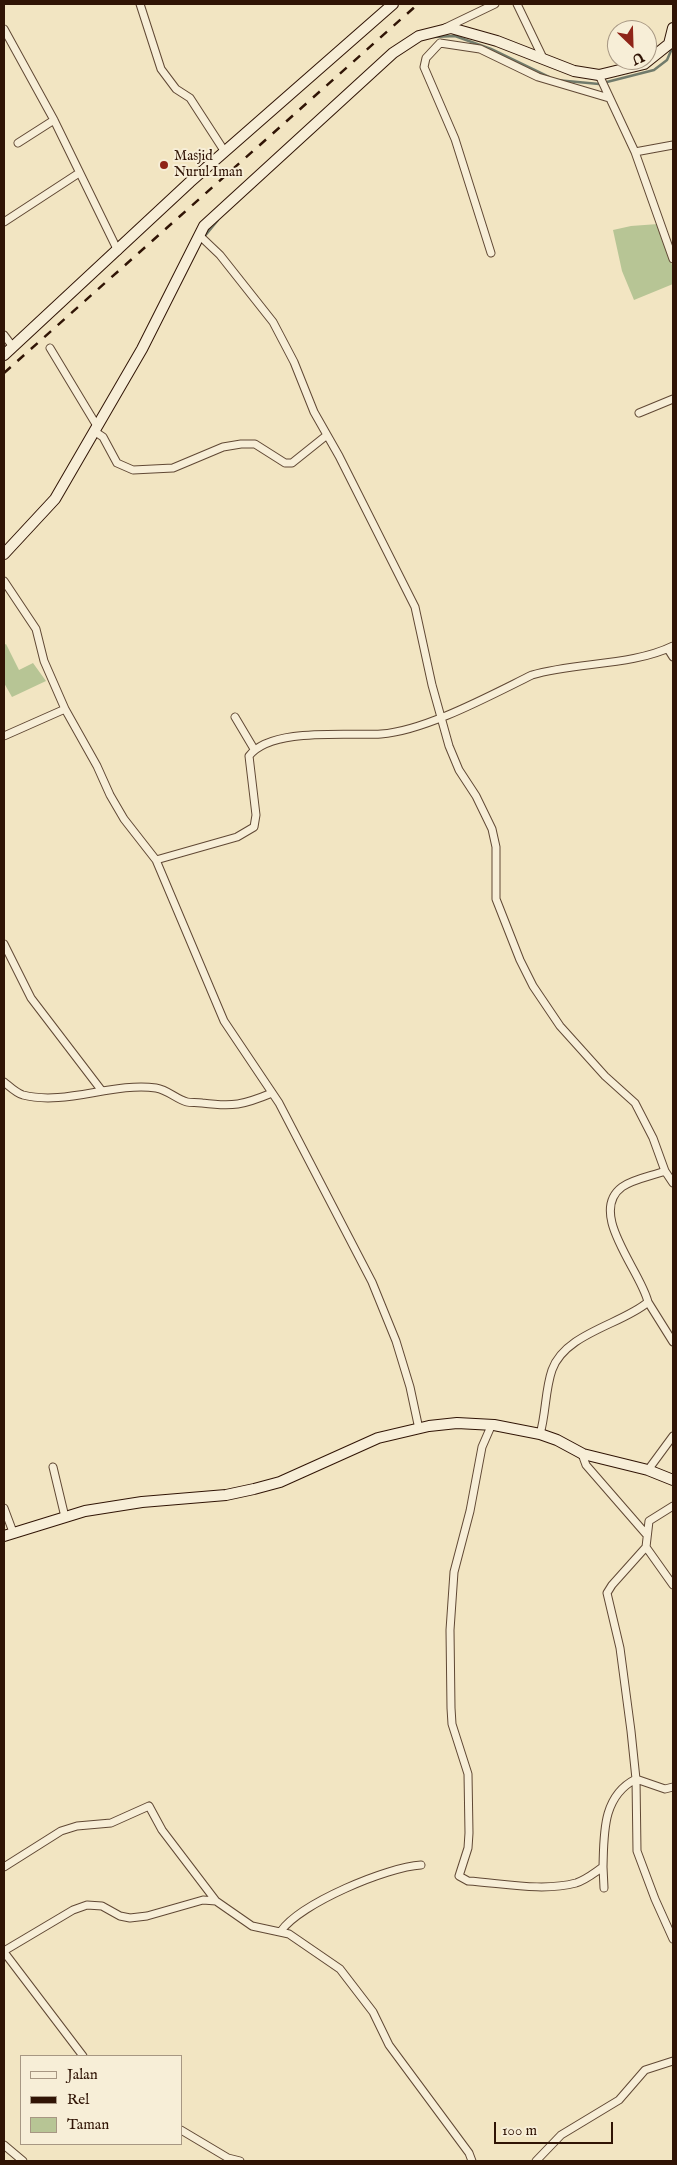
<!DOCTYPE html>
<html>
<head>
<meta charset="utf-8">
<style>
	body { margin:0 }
	#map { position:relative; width:677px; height:2165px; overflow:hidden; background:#f2e5c2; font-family:"IM FELL English",serif }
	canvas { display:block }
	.frame { position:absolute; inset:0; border:5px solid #301405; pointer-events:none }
	.legend { position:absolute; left:20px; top:2055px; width:162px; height:90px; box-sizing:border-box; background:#f7eed7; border:1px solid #a79783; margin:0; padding:6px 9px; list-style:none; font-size:15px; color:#301405 }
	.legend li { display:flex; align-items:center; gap:10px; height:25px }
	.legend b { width:25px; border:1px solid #a79783 }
	.north { position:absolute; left:607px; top:20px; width:50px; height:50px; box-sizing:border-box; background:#f7eed7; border:1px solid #a79783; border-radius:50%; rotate:156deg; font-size:14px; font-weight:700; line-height:20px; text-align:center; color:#301405 }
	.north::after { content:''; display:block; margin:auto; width:18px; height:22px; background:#8f2418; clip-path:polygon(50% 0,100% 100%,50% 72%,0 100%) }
	.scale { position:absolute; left:494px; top:2122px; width:119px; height:22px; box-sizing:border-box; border:2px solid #301405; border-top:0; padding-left:6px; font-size:15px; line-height:18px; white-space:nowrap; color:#301405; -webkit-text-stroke:4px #f7eed7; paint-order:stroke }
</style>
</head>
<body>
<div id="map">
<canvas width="677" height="2165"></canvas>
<div class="frame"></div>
<ul class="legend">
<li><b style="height:6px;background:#f7eed7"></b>Jalan</li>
<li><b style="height:6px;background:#301405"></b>Rel</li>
<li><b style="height:14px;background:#b7c595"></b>Taman</li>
</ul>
<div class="north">U</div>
<div class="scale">100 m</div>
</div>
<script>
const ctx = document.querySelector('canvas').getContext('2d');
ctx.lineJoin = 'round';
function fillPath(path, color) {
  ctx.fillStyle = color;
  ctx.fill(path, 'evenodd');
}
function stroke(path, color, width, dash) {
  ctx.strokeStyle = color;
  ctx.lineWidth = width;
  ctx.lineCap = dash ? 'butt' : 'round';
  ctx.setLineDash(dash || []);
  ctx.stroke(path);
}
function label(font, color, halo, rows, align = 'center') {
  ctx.font = font + ' "IM FELL English",serif';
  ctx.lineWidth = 4;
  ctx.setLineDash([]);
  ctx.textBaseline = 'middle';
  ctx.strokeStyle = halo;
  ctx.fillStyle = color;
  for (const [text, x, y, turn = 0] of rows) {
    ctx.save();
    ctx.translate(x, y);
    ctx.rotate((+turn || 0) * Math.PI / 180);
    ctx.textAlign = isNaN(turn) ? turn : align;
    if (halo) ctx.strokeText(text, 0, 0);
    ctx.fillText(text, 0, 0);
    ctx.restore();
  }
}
const green = new Path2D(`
	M658,224l15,44v16l-39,16 -12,-29 -9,-41 18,-4z
	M6,644l13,26 14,-7 13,18 -34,16 -8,-14v-38z`);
const stream = new Path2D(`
	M433,37l22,-1 36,13 58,28
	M556,80l43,4 55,-14 13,-10 6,-14
	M204,237l14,-17`);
const street = new Path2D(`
	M140,4l21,65 15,20 14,9 35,54
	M517,4l26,54
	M445,28l50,-24
	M4,29l50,91 64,131
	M440,43l-14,15 -2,9 31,72 36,114
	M440,43l40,6 58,28 71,21
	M599,75l36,77 38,107
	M18,143l36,-23
	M635,152l38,-7
	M4,222l75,-49
	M199,235l21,20 53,67 21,40 20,50 25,44 76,151 17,78 17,61 10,24 17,26 16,33 4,18v52l24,61 13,26 27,40 45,50 30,27 18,35 12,33 8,12
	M4,335l9,12
	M50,348l47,78
	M639,413l34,-14
	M94,431l9,6 14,26 16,7 40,-2 50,-21 18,-3h14l30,19h7l35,-28
	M4,581l32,48 8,32 21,48
	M668,649l5,8
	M235,717l19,32
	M4,736l61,-27 32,57 13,29 14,24 32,41 68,161 55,82 93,179 24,59 14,46 9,42
	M156,860l81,-23 17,-10 2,-12 -7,-59c22,-29 98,-20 132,-22 44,-3 110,-39 151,-59 44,-13 100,-9 141,-29
	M4,944l27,54 71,93
	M4,1082c5,4 12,11 19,13 42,11 90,-13 133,-7 12,2 20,11 31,14 4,1 10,0 15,1 31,4 41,2 70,-10
	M648,1302l25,40
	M492,1424l-10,23 -12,64 -16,61 -4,58 1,78 1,16 16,50 1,59 -1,15 -9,28 9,5c34,2 74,11 108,2 10,-3 18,-10 27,-16 1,-33 -1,-71 33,-88l29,10 8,-2
	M540,1434c6,-20 5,-44 12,-64 13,-37 71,-46 96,-68 -7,-31 -61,-89 -26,-115 11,-8 30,-11 43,-16
	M582,1454l4,11 60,69
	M53,1467l12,50
	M648,1470l25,-34
	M673,1506l-24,15 -3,26 -34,38 -5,8 13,55 11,83 5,48 1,72 18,48 18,40
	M4,1508l9,24
	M646,1547l27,38
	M4,1867l57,-36 16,-5 34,-3 38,-17 13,24 54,71
	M603,1867l1,21
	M281,1931c20,-28 106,-64 140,-66
	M4,1951l69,-41 14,-5 15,1 18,10 10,2 17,-2 56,-16 13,1 36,25 37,8 51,35 33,43 16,33 80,108 3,8
	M4,1952l79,104
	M181,2130l47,28 12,3
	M4,2145l19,16
	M536,2161l25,-26 58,-35 26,-30 28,-9`);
const secondary = new Path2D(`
	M4,355l186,-173 203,-178
	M4,554l51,-55 87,-150 62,-123 189,-173 26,-17 32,-8 46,13 77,30 25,4 45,-11 25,-20 4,-16
	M4,1536l81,-25 57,-9 84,-7 28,-6 26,-7 98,-44 51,-12 28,-3 37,2 46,9 17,6 26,14 65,16 25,10`);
const rail = new Path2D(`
	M4,373l414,-369`);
const markers = [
	[164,165,5,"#8f2418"]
];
const poiNames = [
	["Masjid",174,157],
	["Nurul Iman",174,173]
];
fillPath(green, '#b7c595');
stroke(stream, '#717b6b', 2.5);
stroke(street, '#604834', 9);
stroke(secondary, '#301405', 12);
stroke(street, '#f7eed7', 7);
stroke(secondary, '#f7eed7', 10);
stroke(rail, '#301405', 2.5, [9, 9]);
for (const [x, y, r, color] of markers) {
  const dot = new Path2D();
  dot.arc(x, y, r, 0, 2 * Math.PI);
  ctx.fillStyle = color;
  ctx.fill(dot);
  stroke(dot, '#f7eed7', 2);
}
label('14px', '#301405', '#f7eed7', poiNames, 'left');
</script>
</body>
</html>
